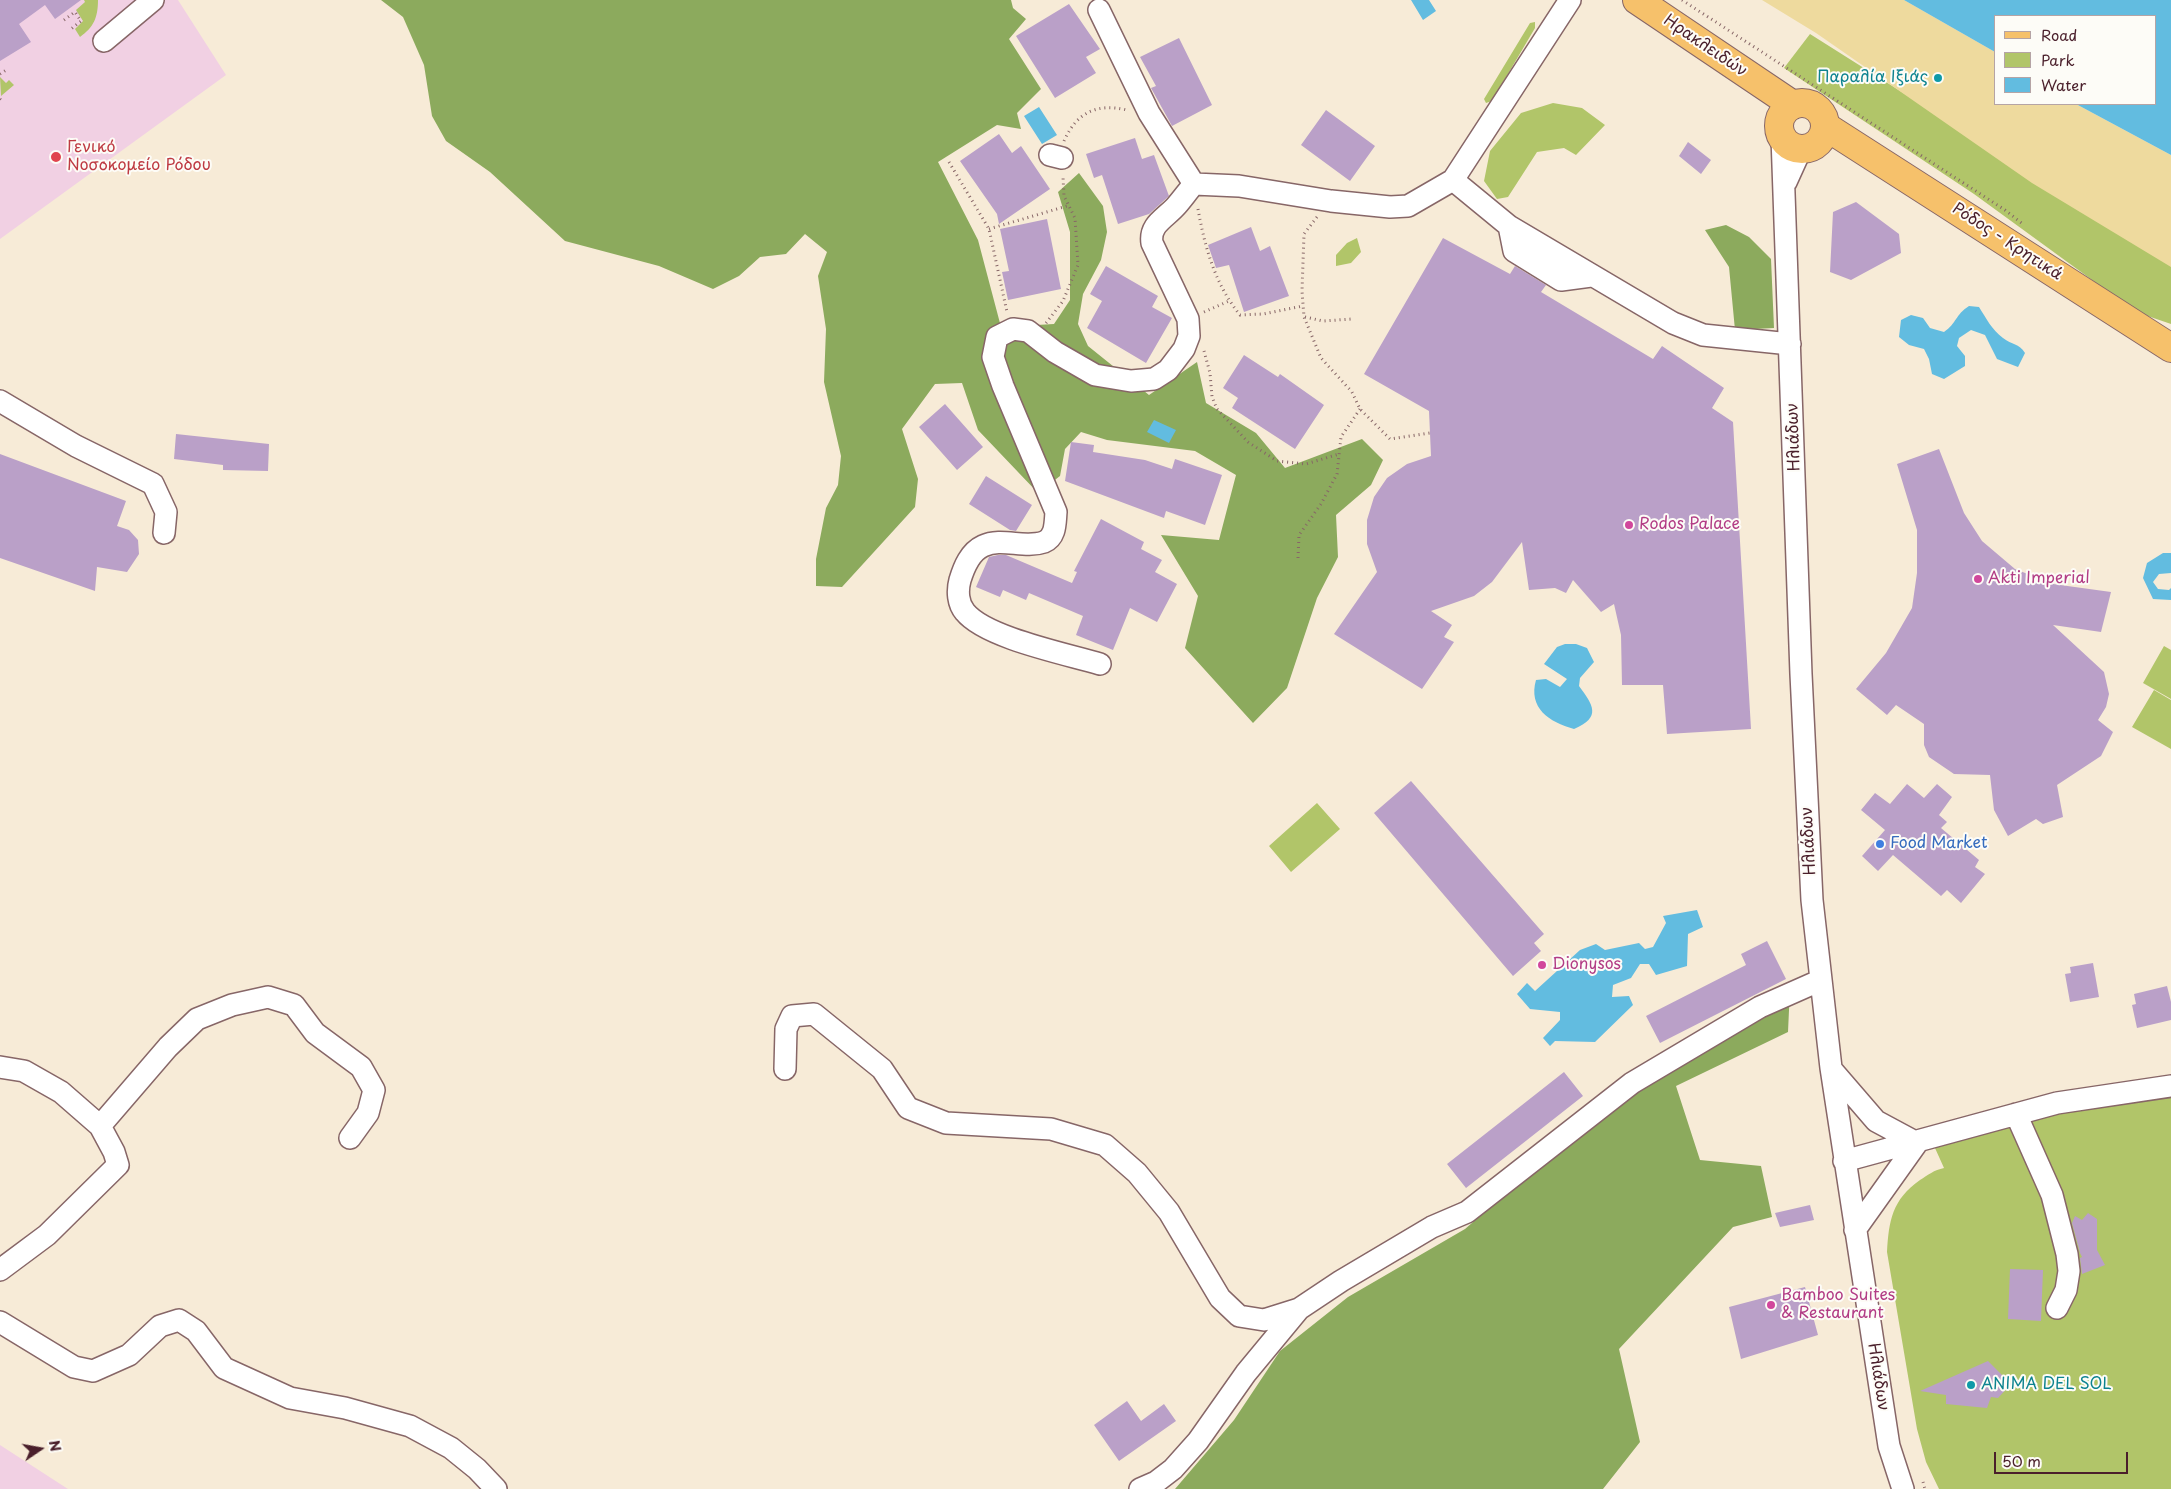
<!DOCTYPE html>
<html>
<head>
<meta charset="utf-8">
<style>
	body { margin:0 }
	#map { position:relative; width:2171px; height:1489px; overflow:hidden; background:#f7ebd7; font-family:"Playpen Sans",sans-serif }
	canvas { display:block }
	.legend { position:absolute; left:1994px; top:15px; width:162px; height:90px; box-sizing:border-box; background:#fdfcf7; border:1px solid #b5a4a5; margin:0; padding:6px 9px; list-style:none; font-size:15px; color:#4a1f2b }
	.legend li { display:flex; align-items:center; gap:10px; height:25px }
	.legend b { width:25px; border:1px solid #b5a4a5 }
	.north { position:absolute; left:15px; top:1424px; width:50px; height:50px; -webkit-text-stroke:4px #fdfcf7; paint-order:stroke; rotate:78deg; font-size:14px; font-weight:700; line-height:20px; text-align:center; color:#4a1f2b }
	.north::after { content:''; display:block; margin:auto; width:18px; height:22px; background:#4a1f2b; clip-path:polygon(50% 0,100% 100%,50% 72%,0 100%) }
	.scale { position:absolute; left:1994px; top:1452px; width:134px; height:22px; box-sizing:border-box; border:2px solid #4a1f2b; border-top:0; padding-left:6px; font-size:15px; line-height:18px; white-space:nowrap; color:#4a1f2b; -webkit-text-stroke:4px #fdfcf7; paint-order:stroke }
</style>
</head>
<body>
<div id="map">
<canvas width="2171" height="1489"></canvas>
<ul class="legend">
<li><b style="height:6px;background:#f6c16b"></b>Road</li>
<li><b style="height:14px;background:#b1c569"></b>Park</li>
<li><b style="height:14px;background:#62bce0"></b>Water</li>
</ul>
<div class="north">N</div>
<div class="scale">50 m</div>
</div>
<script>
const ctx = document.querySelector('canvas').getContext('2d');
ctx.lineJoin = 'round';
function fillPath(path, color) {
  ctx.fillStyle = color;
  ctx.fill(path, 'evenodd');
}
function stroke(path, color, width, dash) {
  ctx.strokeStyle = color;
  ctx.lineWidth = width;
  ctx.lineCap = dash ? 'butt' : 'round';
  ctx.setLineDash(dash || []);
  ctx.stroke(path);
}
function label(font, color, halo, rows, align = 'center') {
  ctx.font = font + ' "Playpen Sans",sans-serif';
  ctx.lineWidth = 4;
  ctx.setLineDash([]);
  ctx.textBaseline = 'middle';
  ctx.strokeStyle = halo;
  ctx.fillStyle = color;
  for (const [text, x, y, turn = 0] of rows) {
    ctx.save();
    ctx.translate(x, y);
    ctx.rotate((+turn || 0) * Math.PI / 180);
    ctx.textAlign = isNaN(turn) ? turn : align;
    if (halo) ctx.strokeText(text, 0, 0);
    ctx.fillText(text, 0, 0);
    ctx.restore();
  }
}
const built = new Path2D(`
	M0,0h178l48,75 -226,164z
	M0,1445l68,44h-68z`);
const green = new Path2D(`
	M84,0h14c0,17 -4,27 -18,37l-5,-8 8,-8 -7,-11 9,-8z
	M1535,22v6l-43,73 -6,2 -2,-4 46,-76z
	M1810,34l361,228v62l-35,-12 -162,-118 -190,-126z
	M0,77l6,6 3,-3 5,5 -13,11z
	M1553,103l29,5 23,17 -29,30 -12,-7 -27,4 -29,45 -11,2 -13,-18 6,-30 31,-38z
	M1357,238l4,14 -10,11 -15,3v-11l11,-12z
	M2164,646l7,4v49l-28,-16z
	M2154,690l17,10v49l-39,-22z
	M1317,803l23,26 -49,43 -22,-26z
	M2171,1093v396h-232l-13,-27 -9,-33 -30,-177c2,-32 5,-52 33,-72 8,-5 14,-10 24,-12l-9,-20 102,-32z`);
const forest = new Path2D(`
	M381,0h630l2,8 13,11 -17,20 32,50 -24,24 4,16 -24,-4 -59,37 40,78 23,87 53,-3 16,-24v-68l-12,-40 21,-19 24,33 4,26 -6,28 -18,34 -5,30 10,22 61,49 48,-33 9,41 50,30 29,35 77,-29 21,21 -12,25 -35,30 2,42 -21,41 -30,90 -34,35 -68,-75 13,-52 -37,-61 58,5 17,-65 -41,-24 -88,-11 -26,-8 -16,17 -5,27 -22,17 -60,-63 -16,-47 -27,1 -33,45 16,50 -3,28 -73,80 -26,-1v-27l10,-51 12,-23 3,-29 -17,-74 2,-53 -8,-53 9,-24 -22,-18 -19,20 -26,3 -21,19 -26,13 -54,-23 -94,-25 -75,-69 -44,-31 -14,-25 -8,-51 -21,-48z
	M1726,225l23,12 22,22 3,69 -39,2 -6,-63 -24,-37z
	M1790,988l-2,44 -112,54 24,74 61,6 11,51 -39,10 -114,122 21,93 -37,47h-428l59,-69 46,-69 68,-54 117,-68 162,-140z`);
const sand = new Path2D(`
	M1762,0h142l91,52v52h81l95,51v112l-139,-84 -216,-150z`);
const water = new Path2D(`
	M1411,0h18l7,11 -13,9z
	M1904,0h267v155l-95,-51h79v-88h-160v36z
	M1039,107l18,28 -15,9 -18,-28z
	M1969,306l10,1c7,11 13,23 24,31 9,7 16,5 22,15l-7,14 -21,-8 -12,-24 -14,-5 -12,8 -2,8 8,10v10l-21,13 -12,-5 -3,-15 -5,-10 -15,-4 -10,-8 2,-17 10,-5 12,3 7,10 14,4c13,-9 11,-17 25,-26z
	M1154,420l22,10 -7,13 -22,-11z
	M2163,553h8v20l-12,1 -6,8 5,7 11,1 2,-2v12l-18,-1 -10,-21 4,-15z
	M1565,644h11l11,4 7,14 -14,16 -1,8c14,19 23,31 -5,43 -25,-7 -46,-21 -38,-49l10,-1 14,8 7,-8 -23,-15 13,-17z
	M1697,910l6,17 -15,7 -1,32 -31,9 -7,-11h-9l-9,14 -18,7 -1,12 17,-1 4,9 -38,37 -40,-1 -5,5 -7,-8 17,-18v-8l-30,-3 -13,-15 10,-11 8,8 45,-41 16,-6 9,6 34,-7 6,6 8,-2 13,-24 -3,-7z`);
const building = new Path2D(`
	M0,0h81l-26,19 -10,-14 -26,19 12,18 -31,19z
	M1069,4l31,45 -14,8 10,16 -41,25 -39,-62z
	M1179,38l33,67 -40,21 -21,-38 5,-2 -16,-29z
	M1326,110l49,36 -25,35 -49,-36z
	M999,134l13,19 9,-7 29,43 -51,35 -2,-10 -37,-53z
	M1135,138l7,21 12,-4 15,41 -20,18 -31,10 -16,-49 -8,3 -8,-24z
	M1688,142l23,18 -10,14 -22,-18z
	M1856,202l43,32 2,19 -50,27 -21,-8 3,-60z
	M1047,219l14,70 -53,11 -6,-28 7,-1 -9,-42z
	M1251,227l9,24 10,-5 19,50 -45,16 -15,-47 -13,3 -8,-23z
	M1443,238l67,36 5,-8 31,19 -5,7 112,67 9,-13 62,42 -12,20 21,14 18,307 -84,5 -4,-49h-41l-1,-50 -7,-31 -13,8 -28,-32 -7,13 -11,-5 -26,2 -7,-48 -30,40 -18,14 -43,15 21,14 -8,12 10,5 -32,47 -88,-55 43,-62 -10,-28v-24l7,-23 13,-19 20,-14 24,-8 -2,-45 -65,-37z
	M1106,266l52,30 -6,11 20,11 -26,45 -59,-35 15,-27 -12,-7z
	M1244,355l34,22 2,-3 44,31 -29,44 -63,-41 6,-10 -15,-10z
	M945,404l38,43 -26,23 -38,-43z
	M176,434l93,10 -1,27 -45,-1v-5l-49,-6z
	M1071,442l23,3 -1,7 52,8 27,9 3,-10 47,16 -17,50 -39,-14 -2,7 -99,-37z
	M1939,449l25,64 18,28 33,28 38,15 58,8 -10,40 -48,-7 51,47 5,22 -3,13 -8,13 15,12 -12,24 -44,29 6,32 -20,7 -7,-5 -28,17 -14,-26 -4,-35 -36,-1 -25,-17 -5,-12v-21l-28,-19 -9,10 -31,-26 30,-36 26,-45 5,-35v-43l-20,-66z
	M0,454l126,47 -9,25 12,4 9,10 1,14 -12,18 -30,-5 -2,24 -95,-33z
	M986,476l46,29 -16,26 -6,-1 -41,-26z
	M1101,519l43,23 -3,7 21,11 -7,12 22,12 -20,38 -27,-14 -17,42 -37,-15 7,-19 -54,-23 -3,7 -23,-10 -3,7 -24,-10 13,-30 9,-2h8l66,28 5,-11 -3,-1z
	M1411,781l133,153 -10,9 7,8 -28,25 -139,-163z
	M1907,784l17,14 13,-14 15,13 -13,18 8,7 -6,6 38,32 -4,7 10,7 -24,29 -14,-13 -6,6 -48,-41 -15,16 -16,-15 23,-26 -24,-20 14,-17 15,11z
	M1767,941l19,38 -126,64 -14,-27 100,-51 -5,-11z
	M2093,963l6,34 -29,5 -5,-28 6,-1 -1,-6z
	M2167,986l4,16v18l-34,8 -5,-23 4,-1 -2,-10z
	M1564,1072l19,24 -117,92 -19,-24z
	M1810,1205l4,15 -34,7 -5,-14z
	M2088,1213l9,6v31l8,15 -23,9 -2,-16 2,-1 -2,-4 -8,-30 3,-7 7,4z
	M2010,1269l33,1 -2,51 -33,-2z
	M1805,1287l13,48 -77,24 -12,-52z
	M1988,1361l23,23 -13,14 -7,-1 -4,11 -41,-4v-9l-26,-4z
	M1127,1401l14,20 23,-17 12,17 -57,40 -25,-36z`);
const path = new Path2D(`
	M1682,0l323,210 19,15
	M64,20l11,-8 6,9 -10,8
	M0,74l8,-5
	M0,99l1,1
	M1064,141c13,-29 33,-38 63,-31
	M949,162l40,67 18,83
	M1198,209c7,39 17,75 42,106l23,-1 40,-8
	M1317,217l-13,17 -2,57 2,26 17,41 31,34 8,17 30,30 40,-6
	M989,229l78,-23
	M1204,312l25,-11
	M1305,317l18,4 29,-2
	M1046,323l17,-22 15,-36 -3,-47 -11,-22 -1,-19
	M1204,351l6,22 2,24 5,12 31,33 29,19 29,3 33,-10
	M1298,558l1,-23 22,-31 16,-30 4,-37 19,-28
	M1923,1482l2,7`);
const minor = new Path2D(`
	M1099,10l50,103 45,71
	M104,41l49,-41
	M1782,137l19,537 11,226 19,168 58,378 14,43
	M1050,155l12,3
	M1453,180l56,46 164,97 30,12 87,9
	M1786,182l15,-33
	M1509,226l5,25 47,29 30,-4
	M0,401l76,45 77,38 13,28 -2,21
	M1100,664c-33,-10 -114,-26 -135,-52 -7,-8 -8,-21 -5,-32 4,-13 10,-28 23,-34 19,-9 41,3 61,-4 12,-5 11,-19 12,-30l-53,-126 -10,-29 4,-20 16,-8 15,2 27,21 40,23 36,6 23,-2 14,-9 16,-21 5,-13 -1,-17 -36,-76c-3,-19 14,-25 25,-38 6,-7 11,-14 17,-21l45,2 92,15 59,6 18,-1 45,-26 117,-180
	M0,1067l24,4 37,21 39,34 14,26 4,13 -71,70 -47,35
	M785,1069l1,-40 6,-13 22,-2 68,55 26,39 38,15 105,6 54,16 32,28 32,39 51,86 19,18 25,4 35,-11
	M1832,1070l44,51 41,22
	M2016,1114l36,81 15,59 2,17 -3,19 -9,18
	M100,1126l68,-79 29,-28 35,-14 36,-8 26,8 21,28 46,34 13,23 -6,23 -18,25
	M1844,1161l213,-58 114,-17
	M1855,1230l62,-87
	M0,1322l74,45 19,4 36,-16 31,-29 19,-6 17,11 28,37 66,30 55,10 65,18 41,22 26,21 19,20
	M1140,1489l16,-7 17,-13 25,-28 48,-68 53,-64 42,-28 91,-54 35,-15 165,-129 128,-76 61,-27`);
const major = new Path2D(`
	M1637,0l156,105
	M1779 126a23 23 0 1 1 46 0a23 23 0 1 1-46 0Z
	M1825,126l346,222`);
const markers = [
	[1938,78,5,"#0f9aa8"],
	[56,157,6,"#e0444e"],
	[1629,525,5,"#d1479c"],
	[1978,579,5,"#d1479c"],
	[1880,844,5,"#3f7fe0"],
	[1542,965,5,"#d1479c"],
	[1771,1305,5,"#d1479c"],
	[1971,1385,5,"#0f9aa8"]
];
const streetNames = [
	["Ηρακλειδών",1705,46,34],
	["Ρόδος - Κρητικά",2007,242,33],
	["Ηλιάδων",1794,437,-92],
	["Ηλιάδων",1809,841,-93],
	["Ηλιάδων",1878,1377,81]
];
const cultureNames = [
	["Παραλία Ιξιάς",1928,78],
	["ANIMA DEL SOL",1981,1385,"left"]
];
const healthNames = [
	["Γενικό",67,148],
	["Νοσοκομείο Ρόδου",67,166]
];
const hotelNames = [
	["Rodos Palace",1639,525],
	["Akti Imperial",1988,579],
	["Dionysos",1552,965],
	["Bamboo Suites",1781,1296],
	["& Restaurant",1781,1314]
];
const shopNames = [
	["Food Market",1890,844]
];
fillPath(built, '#f1d0e3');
fillPath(green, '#b1c569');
fillPath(forest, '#8caa5d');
fillPath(sand, '#eeda9e');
fillPath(water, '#62bce0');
fillPath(building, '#baa0c8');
stroke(minor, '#876667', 24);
stroke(major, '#876667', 30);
stroke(path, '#876667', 3, [1, 4]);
stroke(minor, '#fff', 21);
stroke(major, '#f6c16b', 28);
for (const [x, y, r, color] of markers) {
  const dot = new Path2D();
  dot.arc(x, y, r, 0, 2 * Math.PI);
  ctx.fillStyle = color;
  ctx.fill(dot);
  stroke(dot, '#fdfcf7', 2);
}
label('16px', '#4a1f2b', '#fdfcf7', streetNames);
label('16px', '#0d838f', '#fdfcf7', cultureNames, 'right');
label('16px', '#be3a42', '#fdfcf7', healthNames, 'left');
label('16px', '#b23c85', '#fdfcf7', hotelNames, 'left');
label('16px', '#366cbe', '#fdfcf7', shopNames, 'left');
</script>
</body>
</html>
